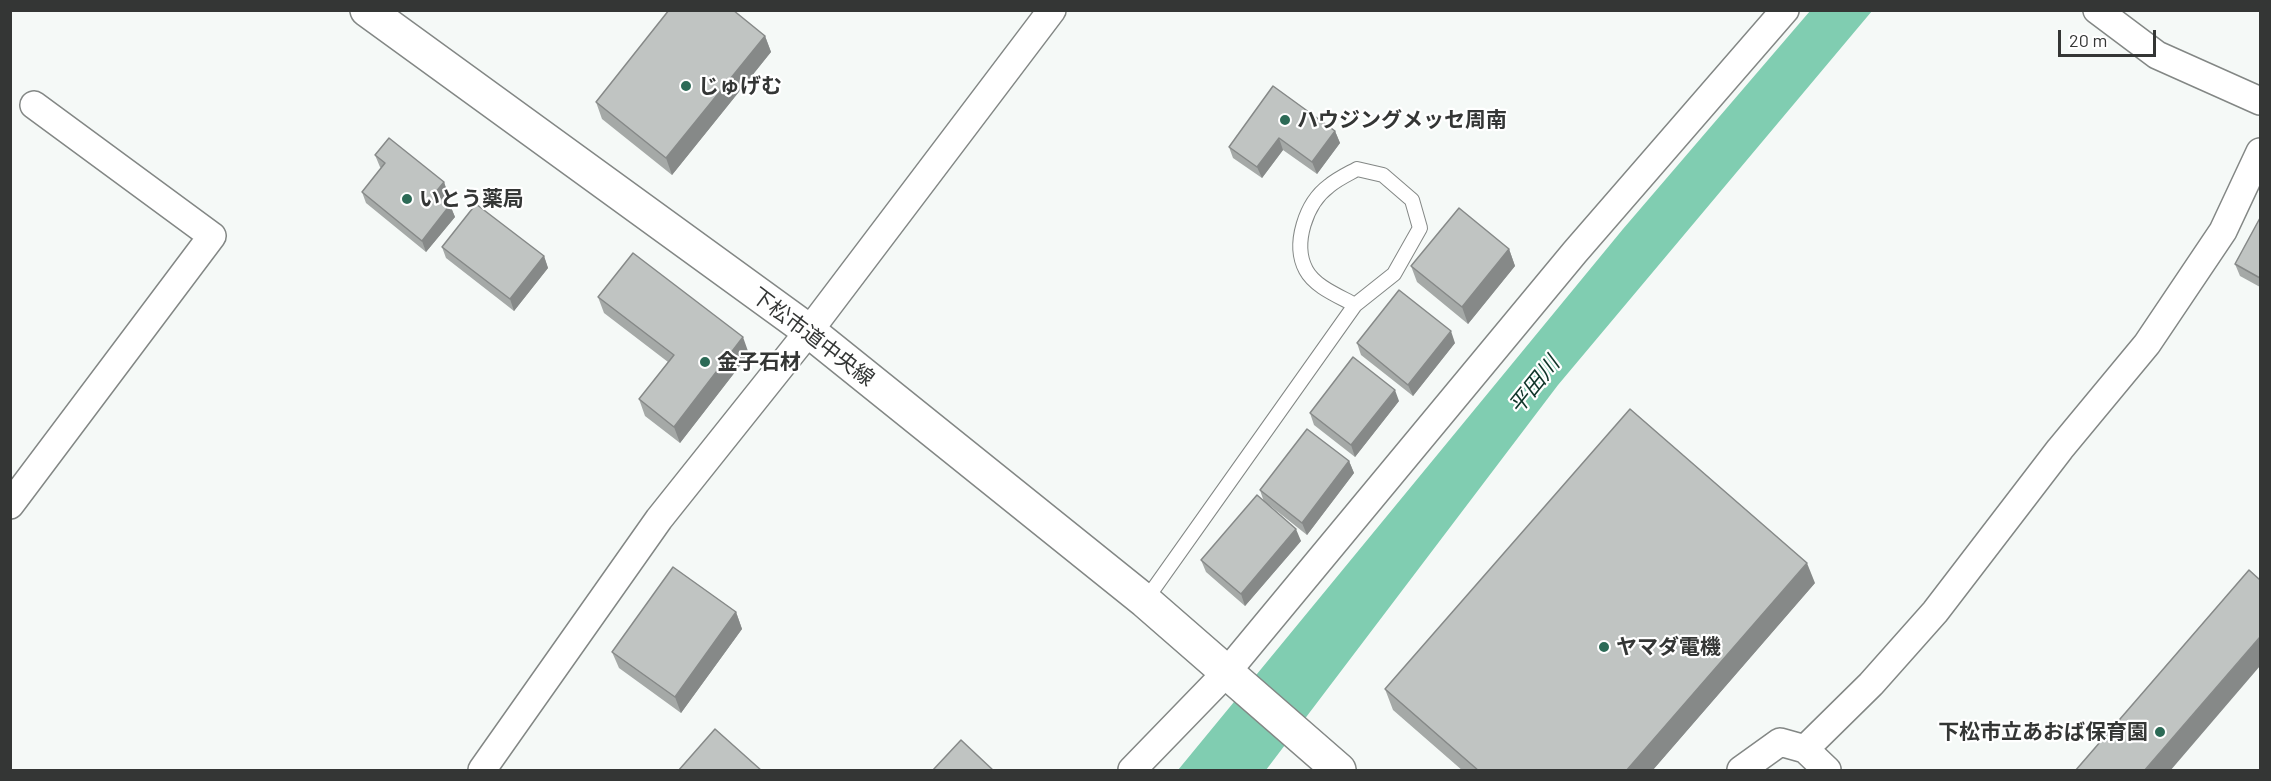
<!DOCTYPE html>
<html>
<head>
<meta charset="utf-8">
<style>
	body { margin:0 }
	#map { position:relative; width:2271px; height:781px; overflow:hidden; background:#f5f9f7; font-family:Barlow,sans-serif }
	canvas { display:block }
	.frame { position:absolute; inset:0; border:12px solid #343635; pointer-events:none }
	.scale { position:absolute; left:2058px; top:30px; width:98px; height:27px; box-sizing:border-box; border:3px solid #343635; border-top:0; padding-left:8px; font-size:18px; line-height:21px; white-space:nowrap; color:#343635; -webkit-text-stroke:4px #fff; paint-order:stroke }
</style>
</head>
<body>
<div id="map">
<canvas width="2271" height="781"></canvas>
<div class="frame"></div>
<div class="scale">20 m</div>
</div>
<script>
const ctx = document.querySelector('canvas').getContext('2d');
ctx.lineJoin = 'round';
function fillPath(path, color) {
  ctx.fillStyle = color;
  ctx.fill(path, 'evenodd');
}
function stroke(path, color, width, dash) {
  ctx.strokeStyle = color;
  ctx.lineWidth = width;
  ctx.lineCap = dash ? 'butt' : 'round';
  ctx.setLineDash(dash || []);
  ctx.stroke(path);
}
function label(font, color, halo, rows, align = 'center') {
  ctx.font = font + ' Barlow,"Noto Sans JP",sans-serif';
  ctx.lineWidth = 4.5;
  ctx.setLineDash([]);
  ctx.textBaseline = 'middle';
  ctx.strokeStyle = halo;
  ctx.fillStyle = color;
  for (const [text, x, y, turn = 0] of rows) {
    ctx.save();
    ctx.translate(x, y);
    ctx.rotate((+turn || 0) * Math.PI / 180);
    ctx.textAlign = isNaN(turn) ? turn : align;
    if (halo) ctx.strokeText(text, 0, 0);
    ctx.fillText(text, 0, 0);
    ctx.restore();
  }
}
const water = new Path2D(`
	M1810,11h62l-314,374 -292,385h-88l445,-541z`);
const lane = new Path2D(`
	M1145,601l210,-296 39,-31 26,-46 -8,-28 -29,-25 -26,-6c-9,5 -20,10 -28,17 -23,17 -37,58 -23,84 9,17 33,26 49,35`);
const street = new Path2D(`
	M2097,10l60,45 103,46
	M10,505l202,-269 -178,-131
	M1805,749l66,-65 64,-72 125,-163 87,-105 76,-113 37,-79
	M482,770l177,-251 150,-188 243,-321
	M1132,770l94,-97 349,-421 210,-242
	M1741,770l39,-28 25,7 22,21`);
const secondary = new Path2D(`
	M367,10l442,321 336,270 194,169`);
const wall = new Path2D(`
	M765,36l6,16 -99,123 -70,-56 -6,-17z
	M1273,86l62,45 5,12 -23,31 -34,-24 -21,28 -29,-20 -4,-11z
	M375,155l69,27 4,12 -5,5 7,6 5,12 -29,35 -60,-49 -4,-11 19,-24 -1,-1z
	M2260,218v69l-20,-11 -5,-12z
	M442,247l102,9 4,12 -34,43 -68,-53z
	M1509,249l6,17 -47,58 -51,-42 -6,-16z
	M598,297l151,57 -69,89 -35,-27 -6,-17 29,-37 -64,-49z
	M1357,343h98l-42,53 -52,-41z
	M1399,401l-44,56 -41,-32 -4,-12z
	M1349,461l5,12 -47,62 -39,-31 33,37 -56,65 -39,-34 -5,-12 63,-58 -4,-12z
	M1815,583l-163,188h-189l-70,-61 -8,-21z
	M736,612l6,17 -61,84 -62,-45 -7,-16z`);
const shadedWall = new Path2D(`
	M765,36l6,16 -99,123 -6,-17z
	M1335,131l5,12 -23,31 -5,-12z
	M1279,138l4,12 -21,28 -5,-11z
	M444,182l4,12 -9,11 -4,-12z
	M450,205l5,12 -29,35 -4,-11z
	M1509,249l6,17 -47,58 -6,-17z
	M544,256l4,12 -34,43 -4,-12z
	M1451,331l4,12 -42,53 -5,-11z
	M743,337l6,17 -69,89 -6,-16z
	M1395,390l4,11 -44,56 -4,-12z
	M1349,461l5,12 -47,62 -5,-12z
	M1296,529l5,12 -56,65 -4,-12z
	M1807,563l8,20 -163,188h-26z
	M736,612l6,17 -61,84 -6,-16z
	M2260,637v29l-90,105h-26z`);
const building = new Path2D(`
	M669,10h64l32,26 -99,122 -70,-56z
	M1273,86l62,45 -23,31 -33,-24 -22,29 -28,-20z
	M389,138l55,44 -9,11 15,12 -28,36 -60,-49 23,-29 -10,-8z
	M476,204l68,52 -34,43 -68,-52z
	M1459,208l50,41 -47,58 -51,-41z
	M2260,218v60l-25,-14z
	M633,253l110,84 -69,90 -35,-28 35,-44 -76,-58z
	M1399,290l52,41 -43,54 -51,-42z
	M1353,357l42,33 -44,55 -41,-32z
	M1630,409l177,154 -181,208h-147l-94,-82z
	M1307,429l42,32 -47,62 -42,-33z
	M1257,495l39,34 -55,65 -40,-34z
	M673,567l63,45 -61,85 -63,-45z
	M2249,570l11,10v57l-116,134h-69z
	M715,729l47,42h-84z
	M961,740l33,31h-62z`);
const markers = [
	[686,86,6,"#2c6a56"],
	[1285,120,6,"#2c6a56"],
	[407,199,6,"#2c6a56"],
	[705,362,6,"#2c6a56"],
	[1604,647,6,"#2c6a56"],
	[2160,732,6,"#2c6a56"]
];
const poiNames = [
	["じゅげむ",698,86],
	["ハウジングメッセ周南",1297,120],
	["いとう薬局",419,199],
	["金子石材",717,362],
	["ヤマダ電機",1616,647],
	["下松市立あおば保育園",2148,732,"right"]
];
const streetNames = [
	["下松市道中央線",813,337,37]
];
const waterNames = [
	["平田川",1534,385,-51]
];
fillPath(water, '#80cdb1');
stroke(lane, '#838785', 16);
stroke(street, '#838785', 30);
stroke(secondary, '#838785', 36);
stroke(lane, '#fff', 14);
stroke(street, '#fff', 27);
stroke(secondary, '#fff', 33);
fillPath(wall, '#a5a9a7');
fillPath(shadedWall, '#868988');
fillPath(building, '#c0c4c2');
stroke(building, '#868988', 1.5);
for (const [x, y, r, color] of markers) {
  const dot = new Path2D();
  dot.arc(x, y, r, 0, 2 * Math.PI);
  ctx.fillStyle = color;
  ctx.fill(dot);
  stroke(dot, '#fff', 2);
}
label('bold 21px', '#343635', '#fff', poiNames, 'left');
label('21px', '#343635', '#fff', streetNames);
label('italic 22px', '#0f3428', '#fff', waterNames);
</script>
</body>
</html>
